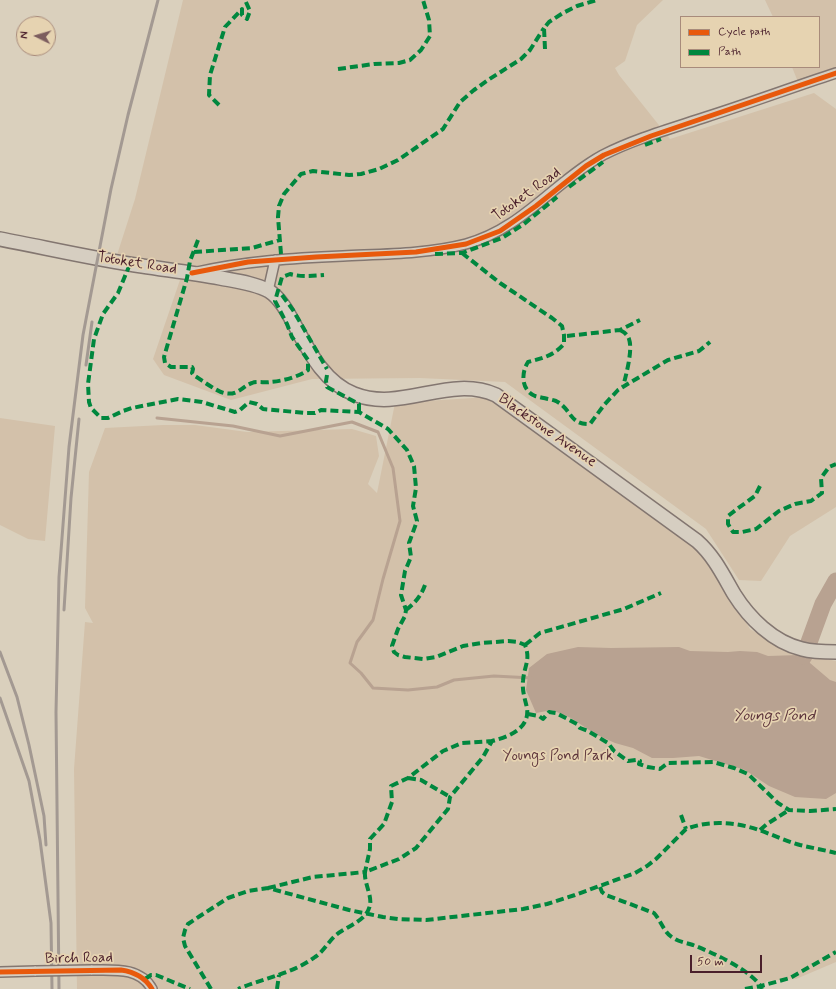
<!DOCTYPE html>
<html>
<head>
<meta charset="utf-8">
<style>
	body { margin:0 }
	#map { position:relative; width:836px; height:989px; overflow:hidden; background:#dad0bd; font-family:Mynerve,sans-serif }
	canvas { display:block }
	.legend { position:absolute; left:680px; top:16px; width:140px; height:52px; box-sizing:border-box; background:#e6d3b1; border:1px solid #a88b7b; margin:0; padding:5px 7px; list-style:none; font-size:12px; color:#4a1f2b }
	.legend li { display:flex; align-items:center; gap:8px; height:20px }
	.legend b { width:20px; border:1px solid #a88b7b }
	.north { position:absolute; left:16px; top:16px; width:40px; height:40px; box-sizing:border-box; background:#e6d3b1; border:1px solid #a88b7b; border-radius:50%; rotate:275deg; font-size:11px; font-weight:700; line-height:16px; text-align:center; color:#4a1f2b }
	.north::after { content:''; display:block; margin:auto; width:14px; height:18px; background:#7c5d5e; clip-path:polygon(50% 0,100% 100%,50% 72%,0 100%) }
	.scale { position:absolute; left:690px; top:955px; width:72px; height:18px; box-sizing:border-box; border:2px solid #4a1f2b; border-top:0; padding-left:5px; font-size:12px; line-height:14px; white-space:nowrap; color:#4a1f2b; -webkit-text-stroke:3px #e6d3b1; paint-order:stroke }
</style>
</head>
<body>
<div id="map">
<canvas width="836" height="989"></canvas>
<ul class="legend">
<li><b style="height:5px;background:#e8590c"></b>Cycle path</li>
<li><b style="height:5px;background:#00873e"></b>Path</li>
</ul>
<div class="north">N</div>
<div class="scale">50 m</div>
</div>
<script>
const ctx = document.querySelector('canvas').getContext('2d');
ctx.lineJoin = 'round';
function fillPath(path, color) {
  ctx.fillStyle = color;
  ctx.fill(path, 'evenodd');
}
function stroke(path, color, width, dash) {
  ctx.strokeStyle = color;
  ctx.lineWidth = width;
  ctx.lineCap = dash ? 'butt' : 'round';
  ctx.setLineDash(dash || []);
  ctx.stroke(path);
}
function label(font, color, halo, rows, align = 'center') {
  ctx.font = font + ' Mynerve,sans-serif';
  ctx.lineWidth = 3.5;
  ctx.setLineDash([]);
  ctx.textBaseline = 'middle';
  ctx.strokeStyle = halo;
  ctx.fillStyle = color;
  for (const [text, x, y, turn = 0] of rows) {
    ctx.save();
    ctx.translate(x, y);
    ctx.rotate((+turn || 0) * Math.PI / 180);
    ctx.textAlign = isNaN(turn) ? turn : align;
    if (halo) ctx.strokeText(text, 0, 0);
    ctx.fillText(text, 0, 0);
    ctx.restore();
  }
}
const green = new Path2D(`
	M183,0h480l-26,25 -12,36 -10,7 4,7 51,64 144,-46 22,16v398l-46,29 -29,45 -22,-1 -33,-51 -201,-147 -85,-4 -108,1 -81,21 -67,-25 -11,-16 28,-82 -14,-16 -26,-2 -24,-4 18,-56z
	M765,0h71v68l-38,14 -6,-15h27v-50h-46z
	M488,397l59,44 152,105 9,13 42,70 29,17 19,7 38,8v301l-40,17 -29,2 -7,8h-683l-3,-220 11,-147 8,1 -8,-15 4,-136 16,-44 58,-3h32l52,7 105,-3 24,7 3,20 -11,28 9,9 18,-90z
	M0,418l55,8 -10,115 -17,-2 -28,-14z`);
const water = new Path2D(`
	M578,647l33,1 68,-1 11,4 38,1 12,-1 17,1 11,4 31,-1 9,1 2,7 20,17 6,2v111l-10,6 -31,-2 -26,-11 -24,-16 -46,-14 -26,2h-21l-19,-10 -18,-5 -20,-9 -24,-16 -19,-8 -16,3 -10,-23 3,-22 18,-14z`);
const stream = new Path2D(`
	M157,418l76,8 47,10 72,-14 26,10 15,36 7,53 -17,58 -10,41 -16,22 -7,21 11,10 12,15 35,2 29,-3 17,-7 40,-4 38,2`);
const river = new Path2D(`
	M804,656l19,-52 13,-23`);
const street = new Path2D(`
	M197,272c48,-11 97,-14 146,-16 41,-2 84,-2 123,-12 56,-15 88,-62 137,-89 31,-16 70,-27 103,-38 44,-14 87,-30 130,-44
	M268,291l7,-31
	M91,970c23,0 49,-3 61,19
	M0,972l36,-1`);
const secondary = new Path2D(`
	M0,239c47,9 95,20 142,27 26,4 52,7 78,12 16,3 34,5 49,13 11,7 18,20 24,31 15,27 30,60 61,72 48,19 95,-20 142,1l201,146c17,15 26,34 37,53 15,24 39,48 68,55 11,3 23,3 34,3`);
const rail = new Path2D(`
	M86,365l6,-43
	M64,610l7,-112 8,-79
	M0,652l17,45 12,48 15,71 2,29
	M0,698l29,83 11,59 11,83 1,66
	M59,989l-3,-277 3,-135 10,-130 14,-112 28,-146 17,-74 30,-115`);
const streetBridge = new Path2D(`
	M36,971l55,-1`);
const quiet = new Path2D(`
	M545,49l-1,-21 5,-6 14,-9 14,-7 20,-6
	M338,69l36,-5 25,-1 11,-3 11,-10 9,-14 -1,-16 -6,-20
	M219,105l-10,-10 1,-20 15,-48 17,-18v6l5,4 3,-8 -5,-11
	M645,145l16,-6
	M569,187l34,-25
	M198,240l-8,21 -3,17 -23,79 1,6 6,4h21l1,2 -1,4 3,3c8,5 21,15 29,17 14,3 17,-6 28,-10 5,-2 13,0 18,-1 13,-1 28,-5 38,-12v-10l-16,-23 -5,-13 -12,-23 7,-24 8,-3c11,3 22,2 34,1
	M194,252l58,-4 28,-8
	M462,253l38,30 52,35 10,8 2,9v9c-11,12 -21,14 -36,18 -7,11 -7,28 7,34 7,2 15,3 21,5 16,8 13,24 34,23l14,-19 14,-15 8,-5 42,-25 31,-9 11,-9
	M281,254l-3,-37 1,-11 5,-12 17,-20 12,-3 36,4 12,-1 18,-5 19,-9 45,-31 17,-27 14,-12 14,-10 33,-21 9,-9 14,-22
	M435,254l27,-1 40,-15 22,-14 33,-27
	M130,264l-12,29 -15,21 -9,25 -6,45 1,18 2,6 10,10h7l15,-7 9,-3 46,-9 24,3 33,10 5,-2 9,-8 8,2 6,5 43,4h9l6,-3 38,2 29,17 19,21 7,16 2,22 -3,18 4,15 -8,22 2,14 -6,14 -4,24 5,15 -1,6 -7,13 -6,17 2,6 4,3 7,2 18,2 13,-2 27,-11 18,-3 27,-2 10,1 7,3c6,15 -1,21 -2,36 -1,10 2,18 4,27 3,21 -19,29 -35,33l-9,16 -33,40 -2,12 -32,39 -17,11 -34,13c-1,11 7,23 5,33 -3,16 -23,21 -34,30 -8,7 -12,16 -21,22 -23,17 -51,21 -77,32
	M282,295l11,15 34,59
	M620,330c4,2 7,4 9,9 4,11 -3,36 -6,48
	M567,336l53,-6 20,-10
	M327,375l-1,6 1,6 32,17v8
	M760,486l-5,10 -18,13 -9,7v8l5,8h9l14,-3 23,-18 16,-7 16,-3 11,-8 -1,-15 8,-11 7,-3
	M406,610c9,-7 15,-14 19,-25
	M525,645l15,-12 84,-24 37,-16
	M528,714l11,2 4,3 6,-7 7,1 21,11 3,4 8,3 20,12 6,8 14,10 8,-1 4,1 -1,3 9,3 12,2 8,-6 45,-1 21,6 14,6 30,29 11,7 21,1 26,-2
	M408,778l13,2 29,17
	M681,815l5,14
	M760,830l7,-6 22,-14
	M600,887l2,5 4,3 48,18c8,9 10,21 21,26 5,3 12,4 18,6 18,7 61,26 69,44
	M268,888l45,-11 52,-5 5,-23v-10l14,-15 8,-22 -1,-16 17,-8 35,-27 19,-8 30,-2
	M145,979l6,-4h5l34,14
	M211,989l-26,-43 -2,-8 2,-8 3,-6 12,-8 28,-18 20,-7 20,-3 81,22 34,7 15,2 28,1 97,-11 24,-5 28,-9 60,-22 12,-7 9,-7 30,-30c23,-9 50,-7 73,1 14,5 27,11 41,15 12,3 24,5 36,8
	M277,989l2,-14
	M745,989l16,-3 29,-8 46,-26`);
const cycleway = new Path2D(`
	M192,273l56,-11 68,-5 100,-5 50,-8 34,-13 36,-25 50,-40 18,-11 47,-19 185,-63
	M0,972l121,-2c14,2 24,7 31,19`);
const streetNames = [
	["Totoket Road",527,195,-36],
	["Totoket Road",137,264,9],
	["Blackstone Avenue",547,431,35],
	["Birch Road",79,959,-1]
];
const parkNames = [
	["Youngs Pond Park",558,757]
];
const waterNames = [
	["Youngs Pond",774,717]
];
fillPath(green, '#d3c1aa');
fillPath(water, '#b8a291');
stroke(stream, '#b8a291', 3);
stroke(river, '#b8a291', 17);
stroke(street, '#837670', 12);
stroke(secondary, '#837670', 16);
stroke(street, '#d6cec1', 9);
stroke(secondary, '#d6cec1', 13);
stroke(rail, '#a39992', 3);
stroke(streetBridge, '#837670', 12, []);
stroke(streetBridge, '#d6cec1', 9);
stroke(quiet, '#00873e', 4, [8, 4]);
stroke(cycleway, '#e8590c', 5);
label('15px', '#4a1f2b', '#e6d3b1', streetNames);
label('15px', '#5e363c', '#e6d3b1', parkNames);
label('italic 16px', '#5d353c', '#e6d3b1', waterNames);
</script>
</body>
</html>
